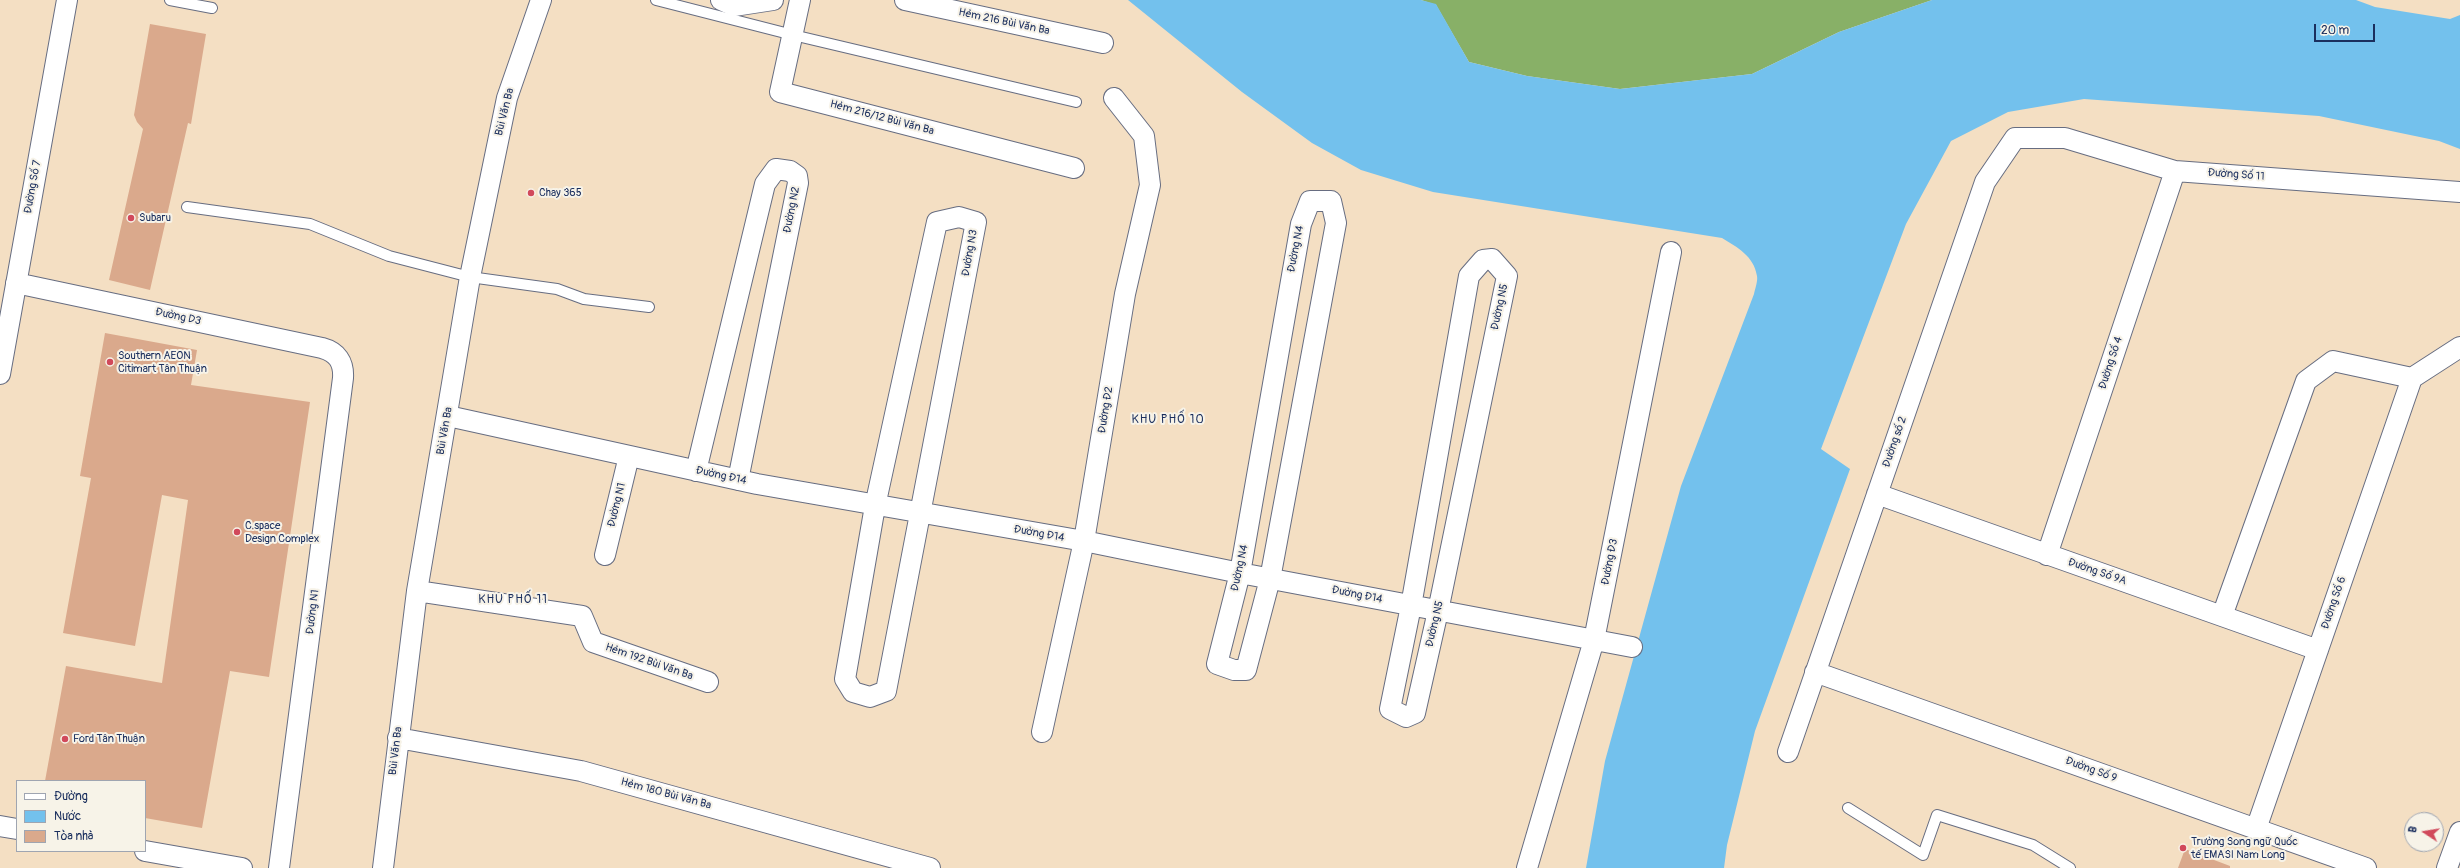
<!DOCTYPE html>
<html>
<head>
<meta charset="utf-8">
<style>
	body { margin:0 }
	#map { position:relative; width:2460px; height:868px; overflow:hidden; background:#f4dfc3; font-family:Pangolin,sans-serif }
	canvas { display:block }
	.legend { position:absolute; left:16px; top:780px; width:130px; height:72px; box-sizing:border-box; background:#f7f3e8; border:1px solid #9fa5b1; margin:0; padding:5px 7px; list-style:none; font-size:12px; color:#1b2f5e }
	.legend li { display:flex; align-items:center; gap:8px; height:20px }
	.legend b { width:20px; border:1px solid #9fa5b1 }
	.north { position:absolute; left:2404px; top:812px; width:40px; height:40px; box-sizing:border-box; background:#f7f3e8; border:1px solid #9fa5b1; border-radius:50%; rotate:282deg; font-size:11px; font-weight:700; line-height:16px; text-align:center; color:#1b2f5e }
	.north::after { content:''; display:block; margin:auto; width:14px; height:18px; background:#d1495b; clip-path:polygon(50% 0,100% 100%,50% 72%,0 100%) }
	.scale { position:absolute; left:2314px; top:24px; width:61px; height:18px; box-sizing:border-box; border:2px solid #1b2f5e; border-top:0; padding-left:5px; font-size:12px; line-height:14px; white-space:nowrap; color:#1b2f5e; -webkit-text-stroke:3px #f7f3e8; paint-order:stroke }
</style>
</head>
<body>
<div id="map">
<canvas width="2460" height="868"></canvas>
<ul class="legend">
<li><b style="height:5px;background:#fff"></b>Đường</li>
<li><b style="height:11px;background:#73c1ed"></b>Nước</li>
<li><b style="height:11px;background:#daa98c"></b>Tòa nhà</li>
</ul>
<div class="north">B</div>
<div class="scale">20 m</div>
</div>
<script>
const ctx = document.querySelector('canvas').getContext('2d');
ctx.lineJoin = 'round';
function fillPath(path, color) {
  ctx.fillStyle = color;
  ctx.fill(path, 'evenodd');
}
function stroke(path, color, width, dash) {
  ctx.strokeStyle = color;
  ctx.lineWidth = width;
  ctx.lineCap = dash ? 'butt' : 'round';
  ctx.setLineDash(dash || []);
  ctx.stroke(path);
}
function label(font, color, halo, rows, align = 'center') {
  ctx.font = font + ' Pangolin,sans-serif';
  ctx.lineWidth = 4;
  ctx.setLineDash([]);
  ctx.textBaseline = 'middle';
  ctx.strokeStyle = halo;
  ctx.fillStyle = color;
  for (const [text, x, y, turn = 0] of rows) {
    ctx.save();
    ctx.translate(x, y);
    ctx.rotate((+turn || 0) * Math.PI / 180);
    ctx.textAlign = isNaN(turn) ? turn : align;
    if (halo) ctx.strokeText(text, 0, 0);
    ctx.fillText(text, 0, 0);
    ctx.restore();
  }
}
const forest = new Path2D(`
	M1421,0h511l-93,32 -87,42 -132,15 -93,-13 -58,-14 -33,-57z`);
const water = new Path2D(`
	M1128,0h293l15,4 33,58 58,14 93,13 132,-15 87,-42 93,-32h424l19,7 75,12 10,-4v134l-21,-8 -120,-25 -235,-17 -76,13 -57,29 -45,83 -85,225 29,20 -95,262 -28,114 -3,23h-138l19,-107 76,-275 73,-192c1,-5 4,-13 3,-18 -3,-20 -20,-29 -35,-38l-289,-46 -72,-22 -49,-27 -70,-51z`);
const building = new Path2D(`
	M150,24l56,10 -15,90 -3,-1 -38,167 -41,-10 34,-151 -6,-7 -3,-7z
	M105,333l92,17 -6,35 119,17 -41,275 -39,-6 -28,157 -57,-10v-37h-100l21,-115 96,17 26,-183 -26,-5 -27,151 -72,-13 28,-155 -11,-2z
	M2185,849l45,17v2h-52z`);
const lane = new Path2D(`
	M170,0l42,8
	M656,0l137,35 283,67
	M187,207l123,17 79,32 81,21 87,12 27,10 65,8
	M1848,808l75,47 14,-40 96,30 37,23`);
const street = new Path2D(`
	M721,0l13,6 39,-6
	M800,0l-20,92 294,76
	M905,0l198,43
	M1310,201h21l5,22 -66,356 -24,91h-12l-17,-6 23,-91 61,-349z
	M959,217l17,5 -90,469 -16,6 -17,-5 -8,-13 30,-173 62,-284z
	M1492,259l15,17 -69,335 -23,102 -9,4 -16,-8 21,-103 58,-330 14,-16z
	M16,283l306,65c15,4 22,14 21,30l-64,490
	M0,374l67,-374
	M448,416l309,68 327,57 156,32 392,74
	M696,471l69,-287 11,-15 14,2 7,5 1,7 -60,297
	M1877,494l441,156
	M605,555l24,-99
	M2047,555l128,-384
	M417,591l165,25 11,26 115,40
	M2222,616l84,-235 27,-20 79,17
	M1815,672l551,196
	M1042,732l42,-191 41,-247 25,-109 -6,-49 -30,-38
	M398,738l183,33 349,97
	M1788,752l197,-570 30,-44h50l110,33 285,21
	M0,826l17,3
	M2256,829l156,-451 48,-31
	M145,851l97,17
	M383,868l34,-277 53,-314 37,-179 34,-98
	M1527,868l67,-228 77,-388
	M2447,868l13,-36`);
const markers = [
	[531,193,4,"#d1495b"],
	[131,218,4,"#d1495b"],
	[110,362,4,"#d1495b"],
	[237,532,4,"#d1495b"],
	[65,739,4,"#d1495b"],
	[2183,848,4,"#d1495b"]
];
const streetNames = [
	["Hẻm 216 Bùi Văn Ba",1004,22,12],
	["Bùi Văn Ba",505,112,-76],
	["Hẻm 216/12 Bùi Văn Ba",882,118,15],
	["Đường Số 11",2236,175,4],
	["Đường Số 7",33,187,-80],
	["Đường N2",792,210,-79],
	["Đường N4",1296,249,-79],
	["Đường N3",970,253,-80],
	["Đường N5",1500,307,-78],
	["Đường D3",178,317,12],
	["Đường Số 4",2111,363,-72],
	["Đường Đ2",1106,410,-81],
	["Bùi Văn Ba",445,431,-80],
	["Đường số 2",1895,442,-71],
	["Đường Đ14",721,476,12],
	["Đường N1",617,505,-76],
	["Đường Đ14",1039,534,10],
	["Đường Đ3",1610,562,-79],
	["Đường N4",1240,568,-78],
	["Đường Số 9A",2097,572,19],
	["Đường Đ14",1357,595,11],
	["Đường Số 6",2334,603,-71],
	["Đường N1",313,612,-83],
	["Đường N5",1435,624,-77],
	["Hẻm 192 Bùi Văn Ba",649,662,19],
	["Bùi Văn Ba",396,751,-83],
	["Đường Số 9",2091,770,20],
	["Hẻm 180 Bùi Văn Ba",666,794,15]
];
const poiNames = [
	["Chay 365",539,193],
	["Subaru",139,218],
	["Southern AEON",118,356],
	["Citimart Tân Thuận",118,369],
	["C.space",245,526],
	["Design Complex",245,539],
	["Ford Tân Thuận",73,739],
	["Trường Song ngữ Quốc",2191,842],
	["tế EMASI Nam Long",2191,855]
];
const neighbourhoodNames = [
	["KHU PHỐ 10",1168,420],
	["KHU PHỐ 11",513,600]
];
fillPath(forest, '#88b067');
fillPath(water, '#73c1ed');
fillPath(building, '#daa98c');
stroke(lane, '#676d81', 12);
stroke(street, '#676d81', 22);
stroke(lane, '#fff', 10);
stroke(street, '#fff', 20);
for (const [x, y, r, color] of markers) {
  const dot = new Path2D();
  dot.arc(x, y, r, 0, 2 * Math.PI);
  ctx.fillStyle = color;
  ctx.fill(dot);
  stroke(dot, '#f7f3e8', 1.5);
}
label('11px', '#1b2f5e', '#f7f3e8', streetNames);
label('11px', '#1b2f5e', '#f7f3e8', poiNames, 'left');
ctx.letterSpacing = '1px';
label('12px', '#1b2f5e', '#f7f3e8', neighbourhoodNames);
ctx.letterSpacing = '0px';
</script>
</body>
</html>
